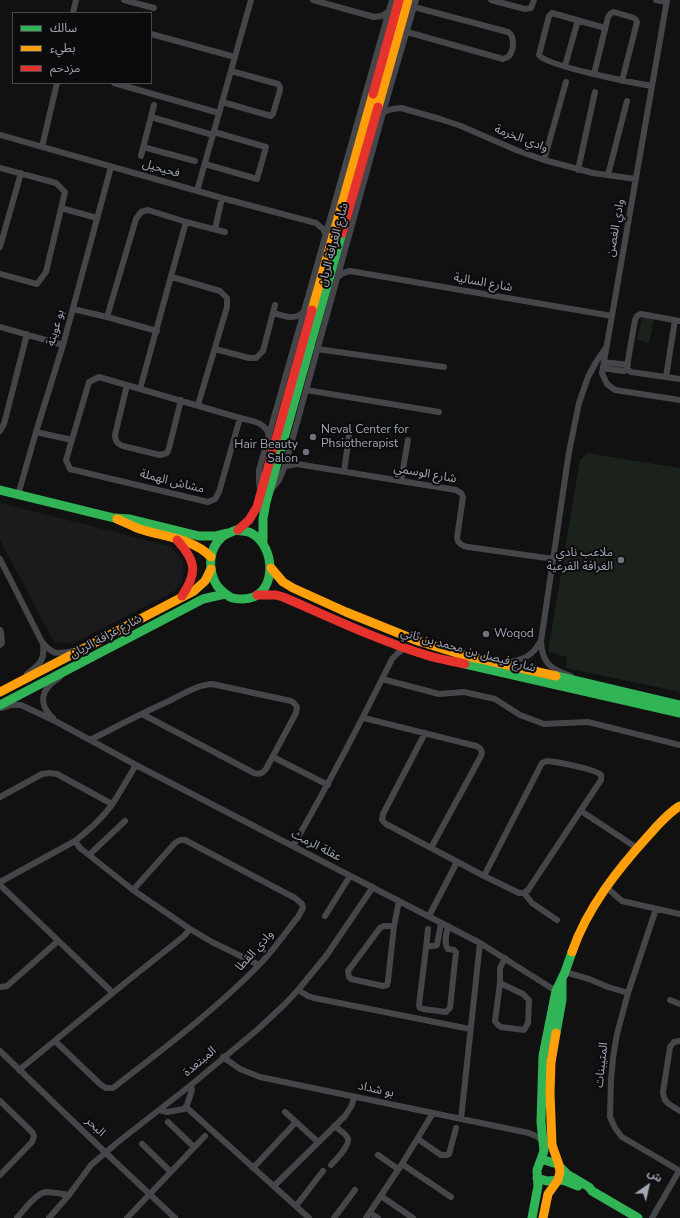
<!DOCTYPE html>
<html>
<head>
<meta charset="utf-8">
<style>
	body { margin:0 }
	#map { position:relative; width:680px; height:1218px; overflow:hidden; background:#111; font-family:"Nunito Sans","Noto Sans Arabic",sans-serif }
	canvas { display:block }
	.legend { position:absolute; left:12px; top:12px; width:140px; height:72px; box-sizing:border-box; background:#0b0b0d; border:1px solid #47494f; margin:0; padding:5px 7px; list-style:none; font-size:12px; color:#a0a6b3 }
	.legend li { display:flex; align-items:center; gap:8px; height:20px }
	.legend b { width:20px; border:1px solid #47494f }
	.north { position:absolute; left:628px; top:1166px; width:40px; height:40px; -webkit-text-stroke:3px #0b0b0d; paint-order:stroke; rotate:34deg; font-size:11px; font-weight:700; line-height:16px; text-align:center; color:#a0a6b3 }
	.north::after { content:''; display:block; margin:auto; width:14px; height:18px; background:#a0a6b3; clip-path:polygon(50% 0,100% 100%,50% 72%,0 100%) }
</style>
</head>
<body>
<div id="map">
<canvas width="680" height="1218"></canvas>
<ul class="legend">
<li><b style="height:5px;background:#30b455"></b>سالك</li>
<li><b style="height:5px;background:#ff9f0a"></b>بطيء</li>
<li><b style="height:5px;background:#e5322d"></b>مزدحم</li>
</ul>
<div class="north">ش</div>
</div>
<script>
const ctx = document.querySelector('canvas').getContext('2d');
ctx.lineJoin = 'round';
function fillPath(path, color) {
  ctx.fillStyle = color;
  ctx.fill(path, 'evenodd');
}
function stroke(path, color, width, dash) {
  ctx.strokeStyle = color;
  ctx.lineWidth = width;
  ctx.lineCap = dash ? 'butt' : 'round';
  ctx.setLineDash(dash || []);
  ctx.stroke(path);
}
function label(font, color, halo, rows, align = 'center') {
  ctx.font = font + ' "Nunito Sans","Noto Sans Arabic",sans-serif';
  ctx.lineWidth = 4;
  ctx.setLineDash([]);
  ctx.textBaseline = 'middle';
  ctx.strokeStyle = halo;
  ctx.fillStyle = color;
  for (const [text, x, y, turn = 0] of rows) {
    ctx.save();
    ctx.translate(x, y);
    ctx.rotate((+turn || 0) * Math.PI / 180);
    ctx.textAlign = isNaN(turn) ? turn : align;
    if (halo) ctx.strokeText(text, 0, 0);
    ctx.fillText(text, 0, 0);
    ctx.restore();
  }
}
const built = new Path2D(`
	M0,503l170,43 13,15v20l-8,10 -103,53 -18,-2 -54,-102z`);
const green = new Path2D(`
	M642,317l12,2 -5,24 -12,-3z
	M587,453l93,15v224l-114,-24 1,-11 -19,-5 32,-192z`);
const street = new Path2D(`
	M124,0l30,8
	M313,0l61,17 8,-1 6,-4
	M491,0l34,9 6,-1 3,-8
	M656,0l11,2
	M667,0l-65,373 5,11 8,6 65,10
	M73,13l3,-13
	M605,28l-53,-15 -3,3 -10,39c7,11 95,28 113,31
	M407,32l96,27c2,-1 4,-1 6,-3 5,-6 6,-20 -1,-24l-94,-25
	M151,34l84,23
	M565,66l13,-46
	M594,74l14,-57 3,-4 3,-1 20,6 2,2 1,2 -15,59
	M114,83l105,30
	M222,102l49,14 2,-2 7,-24v-3l-2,-3 -47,-13
	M384,112l8,-3 9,-1 39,11 21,7 55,24 28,10 49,13 43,6
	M151,117l62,18
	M0,135l222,63 94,25 7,6 3,6
	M42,147l15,-64
	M143,147l52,14
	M141,156l13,-51
	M544,160l22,-78
	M205,164l52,15 9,-32 -52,-15
	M0,168l56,15 9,9 -19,80 -9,12 -37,-10
	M578,170l17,-78
	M608,175l19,-74
	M197,191l54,-191
	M61,208l36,10
	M215,229l7,-31
	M0,247l21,-74
	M172,277l48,14 7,7v9l-29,98
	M337,278l6,-5 7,-2 262,45
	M73,309l34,8 50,14
	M273,313c13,3 20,8 31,-1
	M107,317l29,-98 5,-7 7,-2 38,12 39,10
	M680,321l-39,-7 -4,2 -2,4 -8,46 1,4 3,2 49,7
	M0,327l63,18
	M215,349l34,9h7l7,-7 12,-46
	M317,349l127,18
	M604,362l24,3
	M603,368l20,3 5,-1
	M666,377l9,-57
	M127,385l-12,50c0,6 2,9 8,11l37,9 7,-2 2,-5 12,-48
	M140,389l46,-167
	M306,390l133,22
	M240,418l-21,74 -4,7 -7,3 -138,-33 -4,-9 23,-78 10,-5 141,41c12,3 26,4 29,18
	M0,431l4,-7 23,-90
	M36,432l36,8
	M285,466l12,-2 159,26 5,3 2,4 -6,41c1,6 5,8 11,9l86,12
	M344,472l5,-37
	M401,481l7,-41
	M260,490l-1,-10v-10l133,-470
	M270,491l9,-11 6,-14 105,-378 26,-88
	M18,495l18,-63 27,-87 48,-178
	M0,559l42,83c13,15 15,11 32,9
	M0,630l1,2 1,11 -2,2
	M506,663c17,-4 25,-5 34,-21
	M27,674c13,-10 18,-13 16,-30
	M571,676c-20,-7 -29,-12 -30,-35l28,-189 10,-49 9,-26 8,-15 9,-13
	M382,679l57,15 25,-2 31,7 25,16 24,9 44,-2 92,23
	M2,708l9,-3h10l36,17 79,43 344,178 76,48 4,1
	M53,718c-10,-9 -14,-21 -4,-32 3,-4 8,-6 12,-10
	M364,718l112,28c5,2 7,5 5,10l-50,92
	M425,733l-42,81 -1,6 4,4 98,52
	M90,740c26,-13 52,-27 79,-39 14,-7 28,-16 43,-17l79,17 3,2 3,4 -1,6 -30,56c-3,4 -7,6 -12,4l-112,-59
	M273,757l55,28
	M547,761c11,1 48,8 54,14v5l-73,110 -4,3h-5l-35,-17 58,-113z
	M0,797l42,-23 8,-1 7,1 55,30
	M581,811l56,37
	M75,841l5,7 9,7 44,35 57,39 22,13 47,23
	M293,846c35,-61 68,-124 99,-187l6,-6 7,-5
	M89,855l36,-34
	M0,882l75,-41c14,-11 28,-23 38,-38 8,-12 15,-25 23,-38
	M0,885l113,108
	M606,887l16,14 58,13
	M524,893l8,10 25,17
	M325,916l25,-40
	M429,916l28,-54
	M441,923l-4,22c-4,2 -8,0 -11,3l-7,57 1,3 3,1 23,3 4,-4 6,-56 -2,-2 -6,-1c-5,-6 -1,-16 0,-23
	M394,926h-10l-4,2 -32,43 1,6 2,2 32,7 4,-1 1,-4 6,-55 5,-25
	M426,948l2,-19
	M565,972l24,7 19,8 20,6 -11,41 -4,24 -2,22 -1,37 5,11 7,9 58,34
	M500,983l23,11 6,6 -1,23 -4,7 -23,-3 -3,-2 -3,-4z
	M500,983v-15l5,-10
	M0,987l7,-1 51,-45
	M298,990l10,6 6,2 156,31
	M628,993l28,-84
	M670,1000l10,4
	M55,1041l45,43 6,4h7c50,-39 101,-77 145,-122 15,-15 27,-33 40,-49l5,-9 -1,-4 -7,-6 -110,-58h-5l-5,3 -42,47
	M680,1041l-6,1 -4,5 -7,45c0,11 8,13 17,19
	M0,1051l108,104 67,63
	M223,1057l17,12 20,8 269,56 9,4 5,5
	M19,1070l106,-87 59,-47 6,-7
	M0,1101l32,31 2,4 -2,6 -32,33
	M186,1107l123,111
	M159,1110l8,2 17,-3 3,-4 5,-15 -1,-5
	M285,1112l33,30
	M461,1119l19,-176
	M168,1122l26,25
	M418,1139l23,16h6l2,-1 7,-26
	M142,1144l29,28
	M378,1155l20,14
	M402,1164l49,33
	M331,1165c4,-4 19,-20 17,-26 -1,-5 -10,-10 -14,-13
	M253,1168l43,-46
	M274,1186l71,-70 7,-11 2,-8
	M381,1196l32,22
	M296,1206l27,-35
	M370,1213l8,5
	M17,1218c6,-7 19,-25 29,-26 7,0 16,2 23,3l22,-30 27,-23 73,-57 66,-55 28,-26 13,-14 28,-34 47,-69
	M49,1218l20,-23
	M127,1218l78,-82
	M334,1218l21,-28
	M366,1218l36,-54 31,-51
	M652,1218l27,-47`);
const fast = new Path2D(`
	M0,490l114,28 16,1 69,17h16l12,-3
	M236,530c5,1 11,1 15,3 27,14 26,67 -9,66 -4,0 -8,0 -12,-2 -6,-4 -12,-8 -15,-15 -7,-15 -6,-34 7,-45 4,-3 10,-5 14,-7z
	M263,541v-22l3,-17 76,-269
	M465,664l215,49
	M556,676l124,29
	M0,705l203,-106 22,-5
	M556,1033l6,-33v-20
	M541,1159l16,5 10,10 22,13 3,4 46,27
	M537,1178l10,3 16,-1 15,6
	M532,1218l6,-32 -1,-16 7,-19 -3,-29 2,-66 13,-65 9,-19 7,-20`);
const slow = new Path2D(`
	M378,107l30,-107
	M312,310l61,-216
	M117,519c7,3 13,6 20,9 25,9 54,9 74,29
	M271,568l12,14 10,6 53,24 72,29 45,14 93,21
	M0,692l194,-101 11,-10 6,-12
	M572,952c15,-44 46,-83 77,-117 9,-10 19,-22 31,-29
	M543,1218l5,-24 10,-14 2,-8 -1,-7 -7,-20 -2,-52 1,-31 5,-29`);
const jam = new Path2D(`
	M373,94l26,-94
	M342,233l36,-126
	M238,530l11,-10 8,-13 55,-197
	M177,540c19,21 21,32 5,56
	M257,595h19l7,2c47,20 94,43 143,58 12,4 26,6 39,9`);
const markers = [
	[313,437,4,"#6e727a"],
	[306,452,4,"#6e727a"],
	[621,560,4,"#6e727a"],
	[486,634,4,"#6e727a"]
];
const streetNames = [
	["وادي الخرمة",521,139,21],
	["فحيحيل",161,169,16],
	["وادي الغصن",616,228,-80],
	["شارع الغرافة الريان",334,245,-75],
	["شارع السالية",483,283,10],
	["بو عوينة",56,328,-74],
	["شارع الوسمي",425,474,10],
	["مشاش الهملة",172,482,14],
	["شارع غرافة الريان",106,637,-28],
	["شارع فيصل بن محمد بن ثاني",468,651,15],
	["عقلة الرمث",316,846,27],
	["وادي القطا",255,951,-48],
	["المبتعدة",200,1062,-40],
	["المتيبنات",602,1065,-84],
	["بو شداد",376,1090,12],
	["البحر",95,1127,44]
];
const poiNames = [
	["Neval Center for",321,430],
	["Phsiotherapist",321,444],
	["Hair Beauty",298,445,"right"],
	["Salon",298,459,"right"],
	["ملاعب نادي",613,553,"right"],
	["الغرافة الفرعية",613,567,"right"],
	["Woqod",494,634]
];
fillPath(built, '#1b1b1d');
fillPath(green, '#1b211b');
stroke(street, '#45464a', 6);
stroke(fast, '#30b455', 9);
stroke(slow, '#ff9f0a', 9);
stroke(jam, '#e5322d', 9);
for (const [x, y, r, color] of markers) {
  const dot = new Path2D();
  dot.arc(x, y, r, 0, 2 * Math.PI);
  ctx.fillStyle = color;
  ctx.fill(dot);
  stroke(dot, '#0b0b0d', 1.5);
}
label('12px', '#a0a6b3', '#0b0b0d', streetNames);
label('12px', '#a0a6b3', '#0b0b0d', poiNames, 'left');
</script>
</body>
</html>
